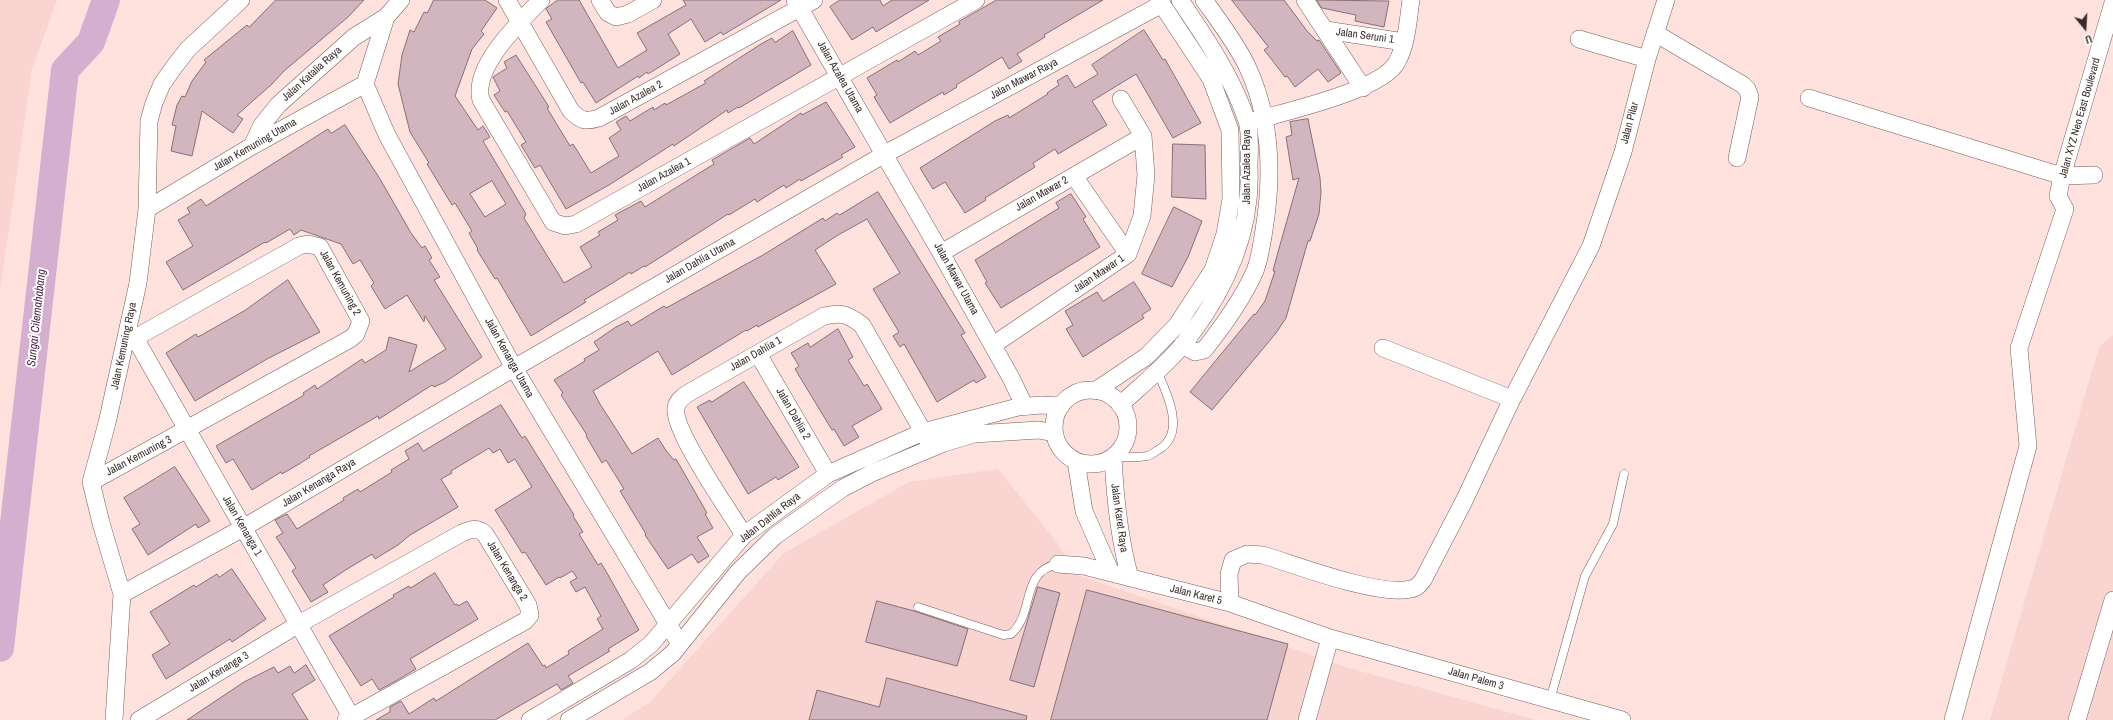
<!DOCTYPE html>
<html>
<head>
<meta charset="utf-8">
<style>
	body { margin:0 }
	#map { position:relative; width:2113px; height:720px; overflow:hidden; background:#ffe1dd; font-family:"Archivo Narrow",sans-serif }
	canvas { display:block }
	.north { position:absolute; left:2065px; top:8px; width:40px; height:40px; -webkit-text-stroke:3px #fff; paint-order:stroke; rotate:162deg; font-size:11px; font-weight:700; line-height:16px; text-align:center; color:#382c2b }
	.north::after { content:''; display:block; margin:auto; width:14px; height:18px; background:#382c2b; clip-path:polygon(50% 0,100% 100%,50% 72%,0 100%) }
</style>
</head>
<body>
<div id="map">
<canvas width="2113" height="720"></canvas>
<div class="north">U</div>
</div>
<script>
const ctx = document.querySelector('canvas').getContext('2d');
ctx.lineJoin = 'round';
function fillPath(path, color) {
  ctx.fillStyle = color;
  ctx.fill(path, 'evenodd');
}
function stroke(path, color, width, dash) {
  ctx.strokeStyle = color;
  ctx.lineWidth = width;
  ctx.lineCap = dash ? 'butt' : 'round';
  ctx.setLineDash(dash || []);
  ctx.stroke(path);
}
function label(font, color, halo, rows, align = 'center') {
  ctx.font = font + ' "Archivo Narrow",sans-serif';
  ctx.lineWidth = 4;
  ctx.setLineDash([]);
  ctx.textBaseline = 'middle';
  ctx.strokeStyle = halo;
  ctx.fillStyle = color;
  for (const [text, x, y, turn = 0] of rows) {
    ctx.save();
    ctx.translate(x, y);
    ctx.rotate((+turn || 0) * Math.PI / 180);
    ctx.textAlign = isNaN(turn) ? turn : align;
    if (halo) ctx.strokeText(text, 0, 0);
    ctx.fillText(text, 0, 0);
    ctx.restore();
  }
}
const built = new Path2D(`
	M0,0h57l-25,69 -32,221z
	M2113,335v385h-123l109,-373z
	M998,469l58,72 21,34 272,93 187,52h-914l28,-18 134,-149 125,-71z`);
const river = new Path2D(`
	M0,648l65,-578 26,-28 15,-42`);
const building = new Path2D(`
	M276,0h88l-16,17 -64,54 -12,13 -35,31 6,4 -10,14 -31,-22 -10,45 -21,-5 5,-25 -4,-1 5,-20 5,-9 3,1 7,-16 14,-19 -2,-2 43,-35 2,2z
	M434,0h51l12,8 -16,23 3,3 -12,15 -17,47 23,34 5,-4 7,11 -7,4 43,73 -2,4 40,65 28,-16 -12,-20 20,-12 -2,-3 20,-12 -3,-5 26,-14 4,6 69,-43 -2,-4 38,-22 4,6 47,-31 1,2 24,-13 29,45 -14,8 2,2 -42,24 -1,-2 -14,9 -2,-3 -27,17 -2,-3 -26,16 -1,-1 -83,53 -1,-1 -13,8 -1,-2 -24,15 -22,13 2,2 -55,34 -34,-58 -2,1 -18,-29 1,-1 -9,-16 3,-2 -17,-28 -3,2 -25,-41 2,-1 -19,-31 -12,-48 4,-29 8,-25 4,2 10,-20 3,1zM492,181l14,23 -21,13 -15,-23z
	M558,0h21l39,68 29,-18 -10,-17 49,-28 -3,-5h98l-58,35 -2,-3 -16,10 -14,-23 -23,15 12,20 -32,20 -1,-2 -8,6 -1,-2 -42,27 -13,-21 -2,1 -35,-61 6,-3 -6,-10z
	M840,0h40l3,6 9,-6h37l-53,32 -3,-5 -21,13 -22,-33z
	M997,0h106l-59,35 1,2 -28,17 5,7 -13,8 -7,-12 -46,28 1,2 -13,8 -1,-3 -53,31 -16,-26 3,-2 -10,-17 30,-18 1,2 17,-11 3,4 23,-14 -3,-4 22,-13 -1,-2z
	M1232,0h52l23,31 10,10 2,-1 22,33 -13,9 -10,-13 -23,18 -8,-11 -2,1 -16,-21 -5,-6 4,-3z
	M1317,0l72,1 -5,26 -29,-6 1,-6 -34,-7z
	M1144,30l19,30 2,-1 36,64 -28,15 -37,-64 -44,27 15,24 -49,29 -3,-5 -22,14 2,4 -50,31 1,2 -21,13 -20,-31 -12,7 -13,-21 75,-47 13,-6 1,3 39,-24 -1,-1 12,-8 -2,-4 10,-6 8,13 23,-14 -6,-9z
	M793,31l18,34 -72,43 -1,-1 -10,6 -1,-3 -53,36 -1,-2 -64,41 -43,24 -26,-44 -5,3 -14,-23 5,-3 -19,-31 -2,1 -11,-17 6,-4 -7,-14 14,-9 -3,-6 12,-7 33,52 -2,1 23,38 3,-2 18,29 28,-17 -10,-18 12,-8 -5,-8 10,-6 4,5 23,-14 1,3 11,-7 1,2 40,-22 -2,-2 57,-37 11,-6 3,4z
	M1308,119l12,59 1,14 -2,22 -9,27h-2l-22,77 -10,15 -64,77 -22,-18 64,-78 1,1 10,-14 10,-30h-2l5,-19 21,-74 -6,2 -7,-43 6,-2 -2,-13z
	M345,125l35,54 31,54 11,15 3,-2 7,12 -3,2 11,17 -6,3 48,77 -37,25 -11,5 -2,-2 -53,34 -1,-3 -69,40 1,1 -11,7 -17,10 -1,-2 -29,18 -19,-31 -7,4 -10,-17 78,-45 10,-6 -1,-2 12,-8 2,4 45,-30 3,4 21,-13 3,-13 28,8 -8,27 37,-23 -21,-33 -1,6 -17,-27 -22,14 -14,-23 3,-3 -14,-23 -7,4 -12,-20 -40,-14 -7,5 -4,-6 -24,14 -1,-1 -82,48 -17,-28 27,-16 -15,-26 12,-7 -3,-5 14,-9 5,7 122,-77 3,4z
	M1173,144l32,1 1,54 -34,-2z
	M878,192l87,141 -4,2 25,42 -10,6 -2,-3 -37,22 -33,-58 -4,3 -7,-11 6,-4 -26,-43 27,-16 -33,-54 -29,16 -23,15 21,34 -78,43 -1,-2 -10,6 -1,-1 -74,45 -14,-24 -65,40 7,13 32,50 26,-16 9,14 7,8 2,-1 31,54 -2,1 8,14 -16,9 12,19 -11,7 -6,-9 -24,15 -23,-34 1,-1 -26,-43 4,-2 -18,-29 -4,3 -16,-27 1,-1 -26,-40 2,-2 -9,-13 31,-19 -1,-2 15,-9 -5,-8 22,-15 12,-6 3,5 33,-20 2,2 97,-53 60,-37 2,3 12,-8 2,2z
	M1071,194l15,23 -3,2 17,28 -99,61 -16,-25 2,-1 -12,-22 84,-52 -3,-5z
	M1174,207l28,14 -14,36 -16,30 -30,-13z
	M288,280l32,52 -53,27 -72,42 -29,-48 30,-19 2,3 46,-26z
	M1134,282l17,27 -9,6 2,3 -61,39 -17,-28 7,-4 -8,-14 32,-19 6,9z
	M838,329l15,28 -5,3 16,26 3,-2 15,25 -30,17 7,11 -15,9 -10,-17 -2,1 -37,-61 4,-3 -8,-13 17,-10 2,4z
	M744,382l55,85 -21,13 -2,-3 -28,17 -51,-87 13,-7 1,2z
	M501,405l21,33 3,-2 49,79 -1,1 10,16 -4,2 19,31 3,-2 6,10 32,57 -31,19 2,2 -42,25 5,7 -12,7 -4,-6 -62,36h-119l14,-8v-5l11,-6 8,13 25,-16 2,3 92,-58 15,23 2,-1 1,3 23,-14 -1,-3 35,-22 -6,-10 4,-3 -16,-29 -9,5 -6,-10 7,-4 -4,-6 -1,-1 -12,7 -1,-1 -13,8 -21,-33 -3,1 -27,-43 37,-23 -17,-28 -7,4 -8,-14 -7,4 -4,-5 -38,23 1,2 -11,6 17,28 -48,28 -12,10 -23,14 -3,-5 -28,17 -21,14 5,7 -17,10 -19,-31 4,-3 -20,-31 7,-4 -8,-13 12,-6 10,15 47,-29 -1,-2 15,-9 2,3 32,-20 -1,-2 18,-11 -4,-8 13,-8 5,8z
	M175,467l35,54 -12,7 -2,-4 -48,31 -16,-26 8,-5 -16,-26z
	M232,569l34,50 -34,23 -2,-3 -64,40 -14,-24 18,-11 -20,-32 44,-27 2,2 21,-13 2,3z
	M435,573l20,32 2,-1 1,2 9,-5 11,18 -68,40 6,10 -22,13 -15,8 -7,-11 -11,7 -32,-50 65,-39 -1,-2 16,-9 1,2z
	M1038,587l22,6 -26,94 -24,-7z
	M1087,590l201,54 -21,76h-216z
	M877,601l37,10 54,18 -11,37 -91,-24z
	M306,665l9,15 -23,14 16,26h-121l57,-38 30,-15 4,6 12,-7 4,7z
	M887,678l140,38 -1,4h-217l8,-30 62,17z`);
const lane = new Path2D(`
	M1113,457c10,0 23,1 34,-1 4,-1 8,-4 11,-6 29,-16 9,-57 -1,-79
	M918,607l85,28 8,-1c24,-20 9,-63 47,-70
	M1550,700l35,-124 28,-52 11,-50`);
const street = new Path2D(`
	M507,0l64,111c10,10 15,11 28,7l215,-118
	M541,0c-22,23 -69,67 -60,100l72,122 12,4 11,-2 400,-224
	M600,0l8,13 8,4 12,-3 25,-14
	M795,0l146,253 70,125 14,29
	M1305,0l58,88
	M1326,30l78,12
	M1655,33l88,52 4,4 3,8 -13,61
	M1579,39l68,20
	M365,84l22,51 127,233 166,276
	M365,84l21,-67 15,-17
	M1809,98l253,78 32,-1
	M1253,121c31,-9 130,-31 144,-59 10,-18 11,-42 14,-62
	M252,146l10,-21 16,-20 76,-68 32,-20
	M1074,176l54,78
	M147,209l105,-63 113,-62
	M941,253l202,-117
	M127,336l8,2 218,382
	M993,345l135,-91 14,-38 4,-41 -3,-39 -22,-37
	M1182,345l13,7 9,-2c20,-25 38,-50 51,-79 5,-13 7,-28 9,-41 9,-55 7,-113 -17,-164 -11,-23 -28,-45 -43,-66
	M1383,348l129,51
	M758,354l70,120
	M1054 427a37 37 0 1 1 74 0a37 37 0 1 1-74 0Z
	M1095,391l52,-35 30,-31 36,-55 12,-36 6,-35 -1,-69 -19,-51 -52,-79
	M1120,405c24,-22 50,-43 69,-68 38,-50 63,-107 60,-170 0,-14 2,-32 -2,-46 -15,-45 -41,-82 -67,-121
	M1113,457c2,41 6,81 17,121
	M1076,461l8,50 27,62
	M91,482l259,-143 6,-5 5,-13 -41,-74 -12,-3 -9,2 -164,92
	M744,535c-14,-23 -72,-105 -68,-127 1,-8 9,-13 16,-17l132,-75c18,-4 23,-2 38,9l67,117
	M1058,564l26,2 146,37 100,35 292,82
	M122,594l121,-66 271,-160 371,-214 277,-150
	M1230,603l-1,-29 4,-14 14,-6 16,1c33,10 116,42 148,34 6,-1 9,-5 12,-9l41,-79 48,-102 79,-153 32,-94 24,-93 19,-59
	M114,720l8,-126 -21,-71 -10,-41 16,-59 31,-140 9,-74 2,-88 5,-18 8,-19 12,-17 14,-18 53,-49
	M139,720l160,-96 163,-91c9,-4 15,-6 23,1l43,71 2,10 -5,6 -179,99
	M530,720l101,-60 20,-16 93,-109 84,-61 95,-42 95,-25 23,-2 20,1
	M569,720l81,-48 23,-19 65,-81 37,-36 68,-48 29,-15 72,-30 30,-9 65,-4 15,3
	M1307,720l23,-82
	M1953,720l75,-274 -9,-98 46,-139 -7,-13 4,-20 51,-173
	M2077,720l36,-120`);
const streetNames = [
	["Jalan Seruni 1",1365,36,8],
	["Jalan Katalia Raya",312,74,-42],
	["Jalan Azalea Utama",840,77,60],
	["Jalan Mawar Raya",1024,79,-28],
	["Jalan Azalea 2",636,98,-29],
	["Jalan XYZ Neo East Boulevard",2080,118,-74],
	["Jalan Pilar",1630,123,-75],
	["Jalan Kemuning Utama",255,145,-30],
	["Jalan Azalea Raya",1247,167,-90],
	["Jalan Azalea 1",664,175,-29],
	["Jalan Mawar 2",1042,194,-30],
	["Jalan Dahlia Utama",700,261,-30],
	["Jalan Mawar 1",1099,274,-34],
	["Jalan Mawar Utama",956,279,61],
	["Jalan Kemuning 2",340,283,61],
	["Jalan Kemuning Raya",124,346,-78],
	["Jalan Dahlia 1",756,354,-30],
	["Jalan Kenanga Utama",509,358,61],
	["Jalan Dahlia 2",793,414,60],
	["Jalan Kemuning 3",139,456,-28],
	["Jalan Kenanga Raya",319,483,-31],
	["Jalan Dahlia Raya",770,518,-38],
	["Jalan Karet Raya",1119,518,82],
	["Jalan Kenanga 1",242,526,60],
	["Jalan Kenanga 2",507,571,59],
	["Jalan Karet 5",1196,595,14],
	["Jalan Kenanga 3",219,672,-31],
	["Jalan Palem 3",1476,679,16]
];
const waterNames = [
	["Sungai Cilemahabang",37,318,-84]
];
fillPath(built, '#fad4d0');
stroke(river, '#d4afcf', 28);
fillPath(building, '#d2b6bf');
stroke(building, '#886f76', 1);
stroke(lane, '#775e5b', 9);
stroke(street, '#775e5b', 18);
stroke(lane, '#fff', 8);
stroke(street, '#fff', 17);
label('11px', '#382c2b', '#fff', streetNames);
label('italic 12px', '#4a1d46', '#fff', waterNames);
</script>
</body>
</html>
